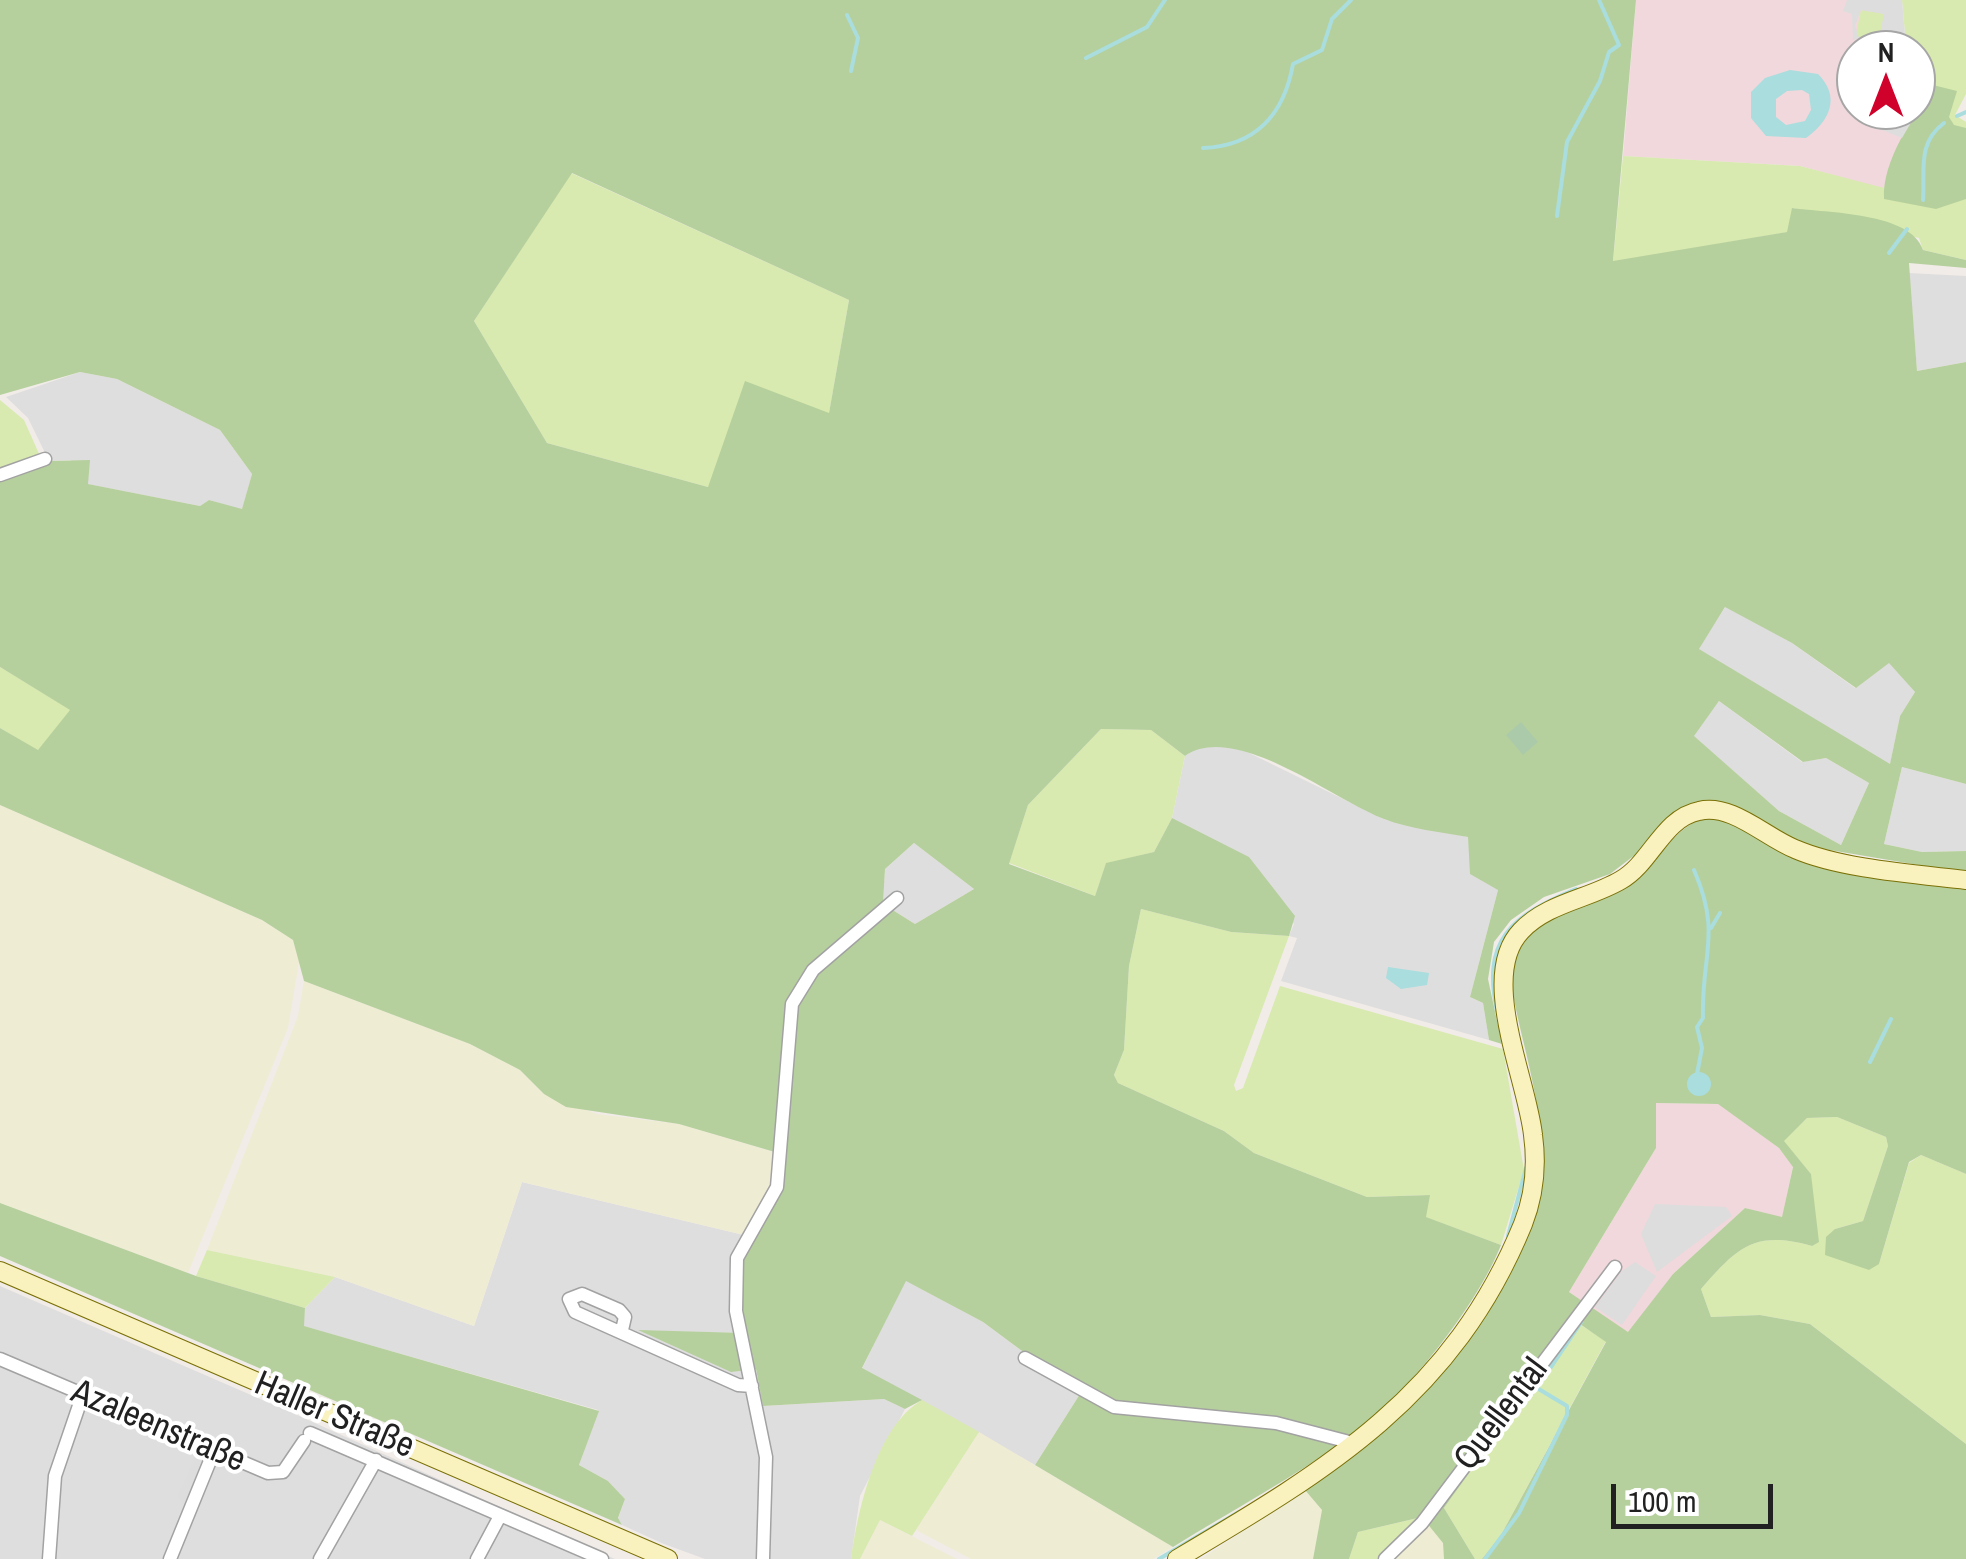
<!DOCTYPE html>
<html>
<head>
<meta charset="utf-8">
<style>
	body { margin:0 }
	#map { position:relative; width:1966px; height:1559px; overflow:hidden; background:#f1ece8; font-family:"Archivo Narrow",sans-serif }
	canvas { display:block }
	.north { position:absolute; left:1836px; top:30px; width:100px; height:100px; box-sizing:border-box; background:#fff; border:2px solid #a6a6a6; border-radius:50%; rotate:0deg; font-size:28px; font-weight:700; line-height:40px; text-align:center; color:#212121 }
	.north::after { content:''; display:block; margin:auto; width:35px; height:45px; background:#d0022b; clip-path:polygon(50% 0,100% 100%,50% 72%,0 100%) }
	.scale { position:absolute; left:1611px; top:1484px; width:162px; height:45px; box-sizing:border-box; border:5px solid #212121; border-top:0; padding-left:12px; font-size:30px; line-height:35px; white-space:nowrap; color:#212121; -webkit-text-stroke:8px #fff; paint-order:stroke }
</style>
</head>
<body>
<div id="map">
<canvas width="1966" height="1559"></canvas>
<div class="north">N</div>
<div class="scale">100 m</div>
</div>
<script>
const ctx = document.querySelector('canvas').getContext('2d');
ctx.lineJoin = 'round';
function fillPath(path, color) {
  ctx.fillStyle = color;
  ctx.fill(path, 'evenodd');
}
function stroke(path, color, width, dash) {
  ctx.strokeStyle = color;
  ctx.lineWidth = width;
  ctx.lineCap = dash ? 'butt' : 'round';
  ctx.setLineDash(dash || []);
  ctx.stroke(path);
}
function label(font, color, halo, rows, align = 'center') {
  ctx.font = font + ' "Archivo Narrow",sans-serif';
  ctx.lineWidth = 8;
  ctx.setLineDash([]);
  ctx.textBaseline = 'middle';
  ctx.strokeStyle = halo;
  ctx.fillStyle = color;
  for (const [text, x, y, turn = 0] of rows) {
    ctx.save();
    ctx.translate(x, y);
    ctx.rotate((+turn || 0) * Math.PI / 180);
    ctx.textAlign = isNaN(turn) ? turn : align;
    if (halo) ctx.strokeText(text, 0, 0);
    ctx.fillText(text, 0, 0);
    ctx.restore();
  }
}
const residential = new Path2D(`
	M1909,273l57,3v86l-49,9z
	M80,372l37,7 103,51 32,44 -10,36 -33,-10 -9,6 -113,-22 -16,-24 -22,1 -21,-43 -22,-21z
	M1726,606l66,37 63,45 34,-26 26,30 -15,24 -10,49 -192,-116z
	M1719,701l83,61 24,-4 43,25 -28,62 -62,-34 -86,-75z
	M1200,746h35l151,74 83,17 29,53 -28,107 13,6 6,37 -208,-59 16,-43 -8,-2 5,-12 -122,-106 13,-62z
	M1902,767l64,17v67l-44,1 -38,-8z
	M914,843l60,46 -59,35 -32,-20 2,-35z
	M522,1182l222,53 6,6 -5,92 -104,-2 115,38 7,37 121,-7 21,10 -45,87 -9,63h-146l-41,-15 -42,-19 -4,-6 7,-20 -17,-18 -29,-16 19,-55 -295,-84 2,-18 30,-31 139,49z
	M905,1280l78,42 97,72 -45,71 -173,-96z
	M0,1286l304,132 311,141h-615z`);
const commercial = new Path2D(`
	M1636,0h266l-15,50h-31v60h60v-43l19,9 -33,62 -18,51 -84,-23 -177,-10z
	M1656,1103l63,1 60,44 14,18 -11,52 -37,-10 -72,66 -44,59 -60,-41 87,-144z`);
const farmland = new Path2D(`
	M0,805l262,115 31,20 6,22 -11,66 -100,245 -188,-70z
	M304,981l166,63 50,26 24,24 53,20 82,10 98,29 -2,29 -31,53 -222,-53 -48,144 -139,-49 -128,-27 91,-234z
	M979,1432l194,115 -20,12h-182l-55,-29z
	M1305,1490l17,20 -9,49h-112z
	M880,1520l77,39h-97z
	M1428,1522l15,21 1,16h-52z`);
const grass = new Path2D(`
	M1902,0h64v94l-11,21 11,7v138l-43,-10 -4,-12 -126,-30 -5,24 -175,30 10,-106 177,10 84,22 18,-50 33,-62 -19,-9v-17h-29l3,-8 16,3z
	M1861,10l24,4 -7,29 -17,-2 -5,-7z
	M571,173l278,127 -20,113 -121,74 -161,-44 -73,-122z
	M0,400l24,20 16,36 -40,16z
	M0,667l71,43 -33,41 -38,-23z
	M1101,729l50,1 34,26 -13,62 -18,34 -48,12 -11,32 -86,-33 19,-58z
	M1141,909l90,23 58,4 -55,149 2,6 7,-3 37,-102 223,63 21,121 -23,75 -76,-28 4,-22 -62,2 -113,-44 -30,-22 -106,-48 -4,-8 10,-25 5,-84z
	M1837,1117l49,20 2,9 -25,75 -28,8 44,35 30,-101 12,-8 45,19v270l-156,-120 -50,-9 -49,2 -10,-28c37,-42 53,-59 111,-43l-1,-72 -28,-33 24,-23z
	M207,1250l128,27 -30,31 -109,-32z
	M1576,1322l30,19 -105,194 -19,24h-7l-31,-51z
	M922,1400l57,32 -67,104 -32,-16 -20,39h-9c7,-49 25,-132 71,-159z
	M1422,1517l-45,42h-28l9,-27z`);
const forest = new Path2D(`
	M0,0h1636l-23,261 174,-29 5,-24c35,5 119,4 131,42l43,10v8l-57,-5 8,108 49,-9v422l-64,-17 -18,77 38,8 44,-1v22l-166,-28 -77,-40 -79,43 -34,26 -66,23 -33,23 -17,22 -6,37 14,65 -13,-4 -6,-37 -13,-6 28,-107 -28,-16 -2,-37c-27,-5 -58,-8 -84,-18 -52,-20 -149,-98 -199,-63l-34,-26 -50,-1 -73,76 -19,59 86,32 11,-33 48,-11 18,-34 77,39 46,59 -6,20 -58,-4 -90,-23 -12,57 -5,84 -10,25 4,8 106,48 30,22 113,44 63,-2 -4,22 75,28c-24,61 -97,153 -151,192 -56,40 -119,74 -177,110l-138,-82 45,-71 -97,-72 -77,-41 -44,87 60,32 -17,9 -21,-10 -121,7 -7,-37 -25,3 -93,-42 107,3 -5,-64 10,-28 28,-42 7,-44 -106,-31 -113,-17 -22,-13 -24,-24 -50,-26 -166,-63 -11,-41 -31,-20 -262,-115v-77l38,22 32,-40 -70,-43v-188l49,-18 41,-1 -2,24 112,22 9,-6 33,9 10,-35 -32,-44 -103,-51 -37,-7 -80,23zM572,173l277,127 -20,113 -84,-32 -37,106 -161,-44 -73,-122zM1725,607l67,36 64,45 33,-25 26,29 -15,24 -10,48 -191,-115zM1719,701l84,61 23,-4 43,25 -28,62 -62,-34 -85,-75zM914,843l60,46 -59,35 -32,-20 2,-35z
	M1933,85l24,6 -8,26 5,8 12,3v71l-30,10 -52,-10c-2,-39 30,-82 49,-114z
	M1704,817l24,3 46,27 192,40v287l-45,-19 -12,7 -30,102 -10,6 -44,-15 1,-18 9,-8 28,-8 25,-75 -2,-9 -49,-20 -30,1 -23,23 27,33 8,68 -7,4c-58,-16 -74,1 -111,43l10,28 49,-2 50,9 156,120v115h-484l19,-24 105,-193 -29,-20 -133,186 31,51h-31l-1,-16 -21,-26 -64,15 -9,27h-36l9,-49 -17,-20c115,-75 243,-208 235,-356 -3,-53 -23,-106 -30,-159 17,-71 77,-59 125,-96 28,-22 34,-46 69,-62zM1656,1103l62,1 61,44 14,19 -11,50 -37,-9 -72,66 -45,58 -59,-40 87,-144z
	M0,1203l196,73 109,32 -1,18 295,85 -20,54 29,16 17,18 -7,19 4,7 -622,-269z`);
const cemetery = new Path2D(`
	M1521,722l17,20 -15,13 -17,-20z`);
const parking = new Path2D(`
	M1847,0h55l4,46 -28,-3 6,-29 -23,-4 -6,16 4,12 -6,2 -1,-26 -9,-3z
	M1916,76l17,9 -31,53 -27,-11 7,-17h34z
	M1655,1204l71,3 6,9 -75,56 -16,-38z
	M1635,1262l21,14 -34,49 -27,-18 27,-36z
	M198,1451l6,9 -19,45 -7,-9z`);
const water = new Path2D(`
	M1790,70l28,4c23,23 12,47 -12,64l-40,-2 -15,-18v-26l14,-14zM1802,90l7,4 2,16 -6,11 -19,4 -10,-8v-18l11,-8z
	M1388,967l41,6 -2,12 -26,4 -15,-11z
	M1687 1084a12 12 0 1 1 24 0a12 12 0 1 1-24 0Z`);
const stream = new Path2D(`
	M847,15l11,23 -7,33
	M1086,58l61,-31 18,-27
	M1957,116l9,-4
	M1203,148c52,-2 81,-33 90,-84l29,-14 10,-31 19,-19
	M1923,200c2,-30 -6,-57 21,-77
	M1557,216l10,-74 33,-61 9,-29 10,-7 -20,-45
	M1889,253l18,-24
	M1694,870c28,64 7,85 9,148l-6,9 5,21 -5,26
	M1711,928l9,-15
	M1498,1015c-18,-75 13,-99 78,-126
	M1870,1062l21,-43
	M1508,1236l18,-68
	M1159,1559l80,-47
	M1485,1559l34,-46 48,-98v-9l-30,-18 45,-67`);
const street = new Path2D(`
	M0,475l45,-16
	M622,1330l3,-13 -6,-7 -37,-16 -13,5 6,13 163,73 14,1
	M1025,1358l89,49 162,16 81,21
	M0,1359l268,114 15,-1 21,-31
	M310,1433l292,126
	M49,1559l6,-83 28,-82
	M170,1559l44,-108
	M320,1559l56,-99
	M477,1559l23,-43
	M763,1559l3,-102 -30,-146 1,-53 40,-71 15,-183 21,-34 84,-72
	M1385,1559l37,-36 193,-256`);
const secondary = new Path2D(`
	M0,1271l668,288
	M1177,1559c152,-90 276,-164 346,-335 11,-28 14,-60 10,-89 -6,-56 -55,-159 -12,-204 26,-28 68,-32 100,-51 30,-17 42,-62 78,-69 33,-8 66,26 96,38 46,20 120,25 171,31`);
const streetNames = [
	["Quellental",1502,1415,-53],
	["Haller Straße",334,1416,23],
	["Azaleenstraße",158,1427,23]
];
fillPath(residential, '#dfdede');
fillPath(commercial, '#f1d8dc');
fillPath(farmland, '#efecd4');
fillPath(grass, '#d8eaaf');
fillPath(forest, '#b6d09d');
fillPath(cemetery, '#abcaa9');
fillPath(parking, '#ddd');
fillPath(water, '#a9ddde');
stroke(stream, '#a9ddde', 4);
stroke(street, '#a2a2a2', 15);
stroke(secondary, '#7a7006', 20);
stroke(street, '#fff', 12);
stroke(secondary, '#f9f1be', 18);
label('35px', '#212121', '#fff', streetNames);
</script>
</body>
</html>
